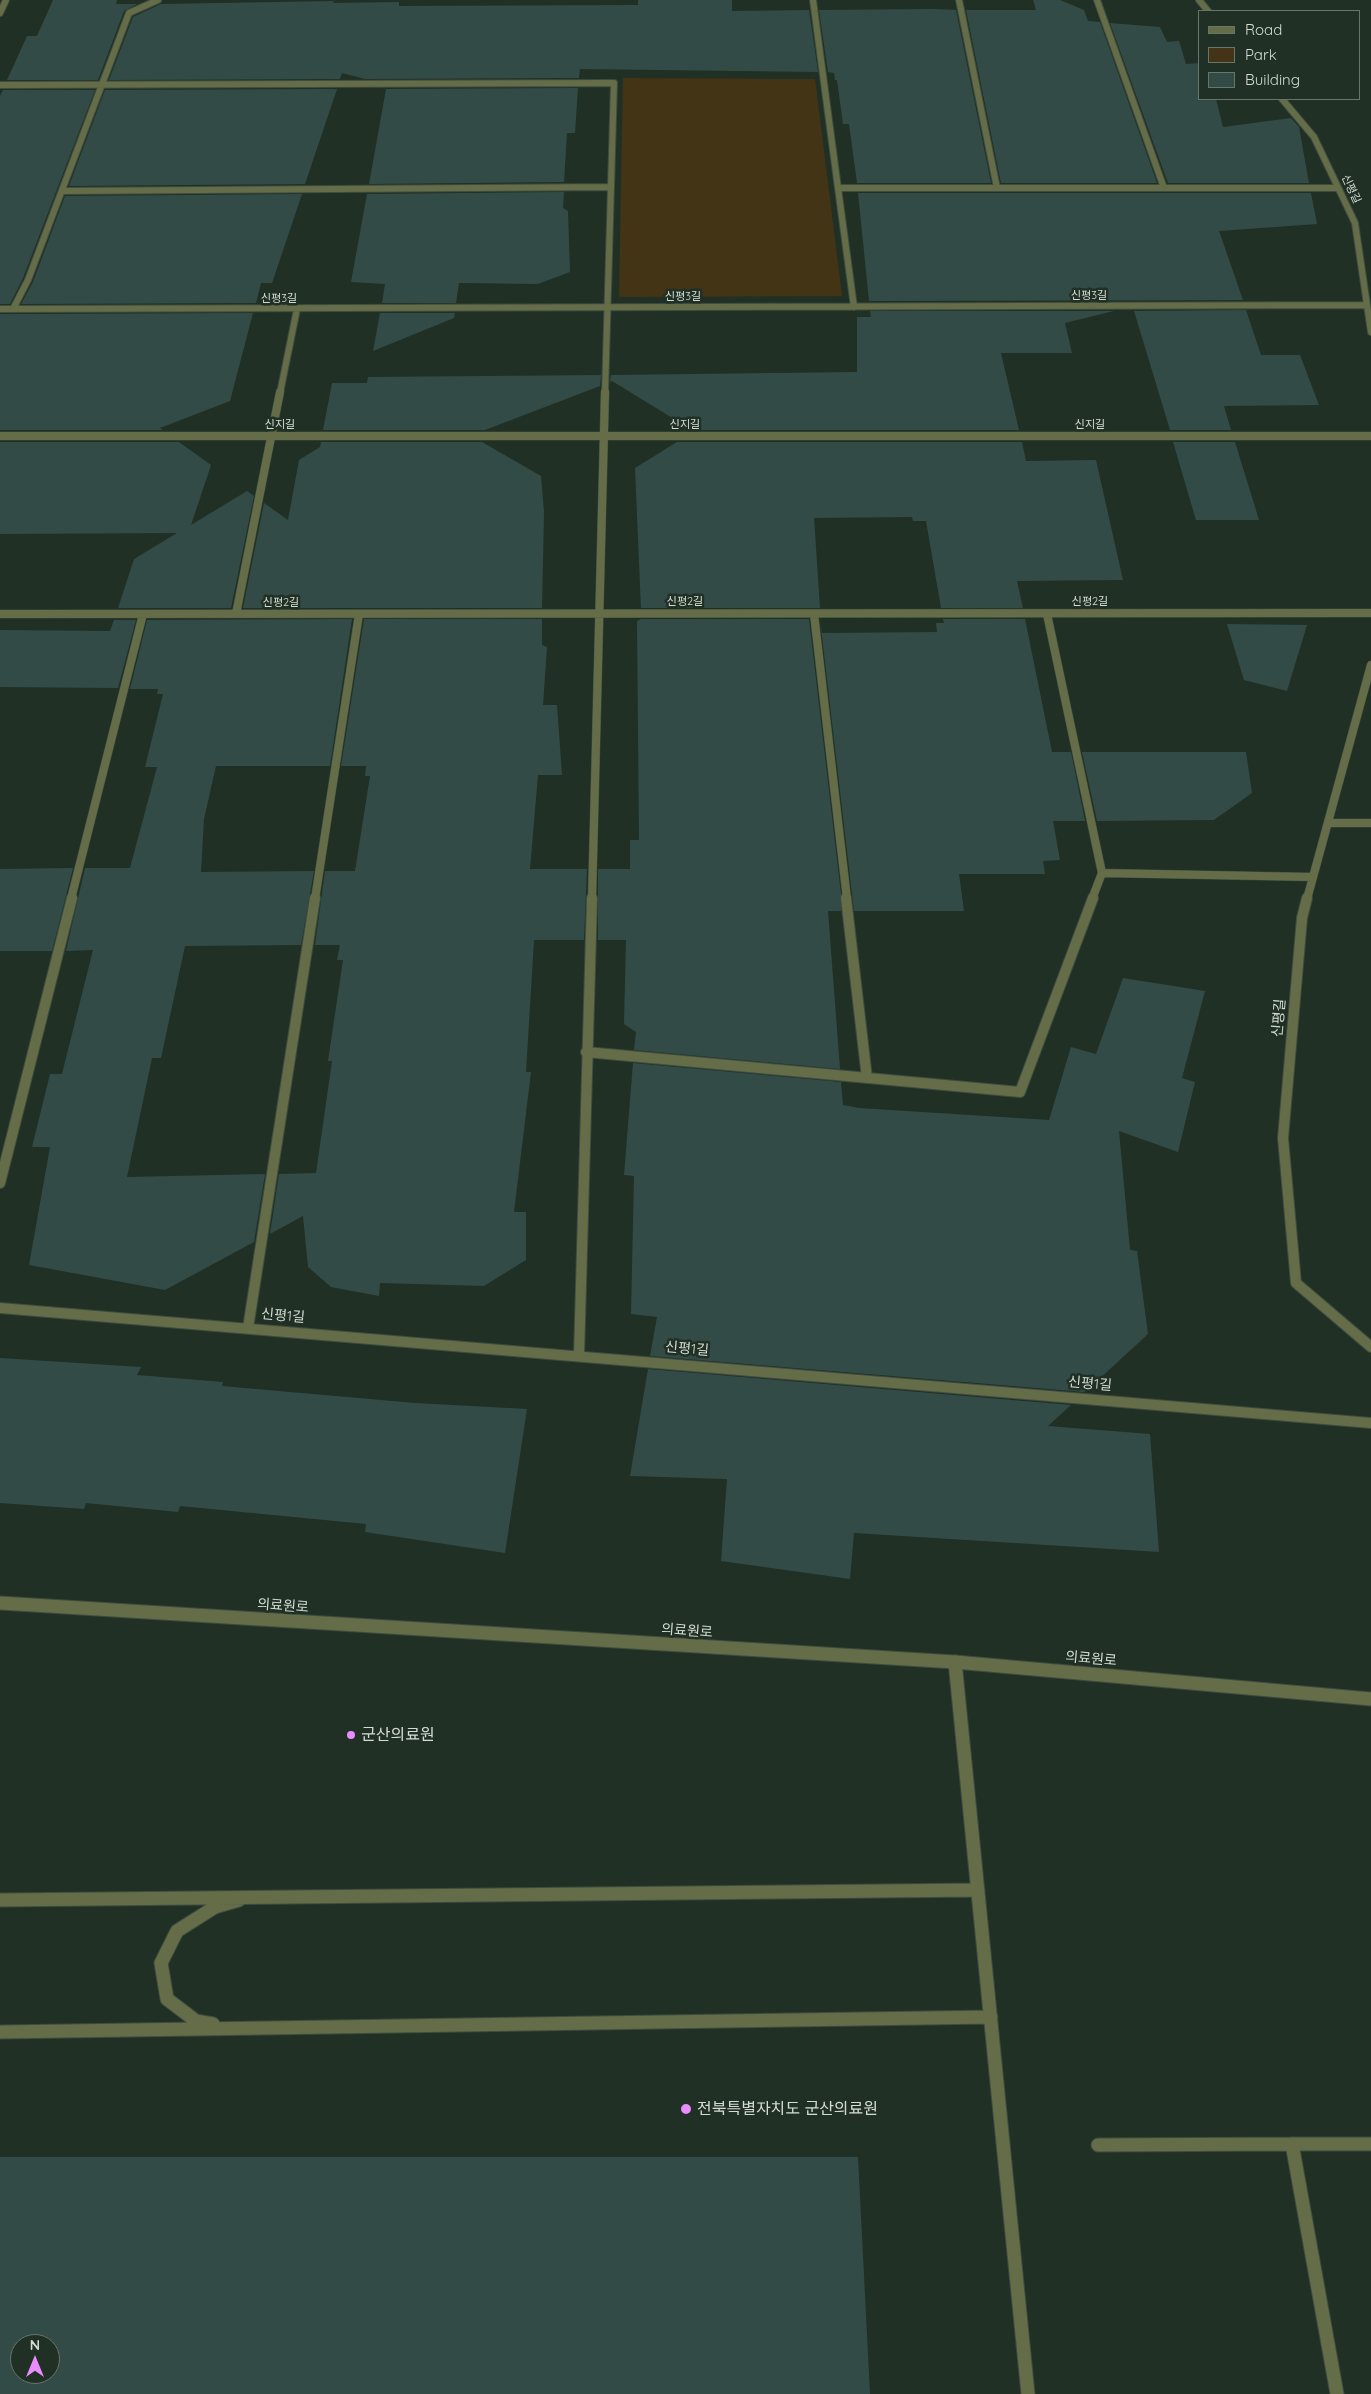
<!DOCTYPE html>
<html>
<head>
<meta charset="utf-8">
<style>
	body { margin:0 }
	#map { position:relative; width:1371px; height:2394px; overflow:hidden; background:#213025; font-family:Quicksand,sans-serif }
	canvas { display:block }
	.legend { position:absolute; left:1198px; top:10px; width:162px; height:90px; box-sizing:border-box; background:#213025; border:1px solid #68756b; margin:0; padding:6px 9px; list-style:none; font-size:15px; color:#d3dcd4 }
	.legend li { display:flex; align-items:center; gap:10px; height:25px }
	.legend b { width:25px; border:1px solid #68756b }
	.north { position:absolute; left:10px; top:2334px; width:50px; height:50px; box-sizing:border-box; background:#213025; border:1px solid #68756b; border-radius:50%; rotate:0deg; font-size:14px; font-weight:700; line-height:20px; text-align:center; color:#d3dcd4 }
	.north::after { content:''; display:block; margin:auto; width:18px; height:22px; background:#e98dfe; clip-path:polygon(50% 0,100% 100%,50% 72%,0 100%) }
</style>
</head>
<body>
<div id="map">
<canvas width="1371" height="2394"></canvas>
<ul class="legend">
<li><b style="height:6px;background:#656c48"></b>Road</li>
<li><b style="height:14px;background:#433416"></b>Park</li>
<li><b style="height:14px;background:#334b47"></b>Building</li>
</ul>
<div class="north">N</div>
</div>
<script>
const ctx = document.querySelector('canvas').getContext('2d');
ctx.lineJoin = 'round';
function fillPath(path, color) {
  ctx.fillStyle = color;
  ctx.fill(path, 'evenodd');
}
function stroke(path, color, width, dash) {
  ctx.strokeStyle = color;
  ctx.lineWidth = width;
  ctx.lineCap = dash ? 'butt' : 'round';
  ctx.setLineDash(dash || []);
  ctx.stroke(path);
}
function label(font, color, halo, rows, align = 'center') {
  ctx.font = font + ' Quicksand,"Noto Sans KR",sans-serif';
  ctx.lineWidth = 5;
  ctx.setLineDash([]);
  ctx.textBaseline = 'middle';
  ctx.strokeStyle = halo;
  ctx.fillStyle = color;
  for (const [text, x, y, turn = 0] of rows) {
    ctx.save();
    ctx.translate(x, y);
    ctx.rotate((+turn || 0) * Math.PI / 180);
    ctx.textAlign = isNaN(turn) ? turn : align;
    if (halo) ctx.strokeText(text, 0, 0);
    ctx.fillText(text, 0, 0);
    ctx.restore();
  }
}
const green = new Path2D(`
	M623,78l192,1 27,217 -223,1z`);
const building = new Path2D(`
	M53,0h64l-1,4h21l-13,7 -26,69h-91l20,-44h10z
	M638,0h94v11l77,-1 9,62 -238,-3 -1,9 -214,1 -23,-6 -2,6 -231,1 24,-63 28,-13 173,-3 -1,2 66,-1v4l239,-1z
	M1033,0h27l24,10 4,11 12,1 57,161h-156l-35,-173h70z
	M934,9l22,1 35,173h-134l-8,-59h-6l-6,-44h-2l-1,-7 -6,-1 -9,-62z
	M1110,23l50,4 7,15 12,-1 7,23 14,-1v36h16l7,28 68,-9 8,9 10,56h-141z
	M578,88l-3,45h-8l-3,49 -195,2 17,-95z
	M337,89l-32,95 -236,2 36,-96z
	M3,90h92l-72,188 -13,26h-10v-208z
	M564,192l-1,16 5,3 2,61 -32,12 -79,-1 -3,20h-74l3,-19 -34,-2 16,-88z
	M858,193h453l6,31 -98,7 24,69 -374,1z
	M302,194l-30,89h-11l-5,20 -235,1 12,-22 32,-86z
	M1246,310l15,45h39l19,50 -95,1 7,24h-61l-36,-119z
	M870,311h244l-49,12 7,30h-71l18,77h-327l-80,-49 -2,1 1,-7 246,-3v-55h14z
	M253,313l-23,88 -70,27 3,2h-163v-116z
	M380,313h75l-1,5 -81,33z
	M601,375l-1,11 -115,44h-162l9,-47h35l1,-6z
	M0,442h179l32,23 -20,60 56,-34 7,5 -23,112h-113l16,-49 43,-26 -177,1z
	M321,442h161l59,34 3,36 -2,96h-299l21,-105 24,17 11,-60 21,-13z
	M677,442h345l4,19 70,-1 27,120 -106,1 6,27h-82l-15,-87h-13l-1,-4 -98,1 6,90h-179l-6,-140z
	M1173,442h62l24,78h-63z
	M352,619l-22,147h-114l-12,53 -3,53 113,-1 -13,74 -116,1 -24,112h-9l-25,119 138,-3 -11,68 -89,48 -136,-25 21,-118h-18l18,-73h12l31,-124 -27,1 19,-83h45l27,-101h-12l18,-73h-6l1,-5h-28l17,-69z
	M364,619h178v26l5,2 -4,58h14l5,70h-24l-8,94h57l-3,71h-50l-8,132h5l-17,140h12v48l-42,26 -104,-3 -1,13 -48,-9 -23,-20 -5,-51 -33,18 9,-60 37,-1 16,-112h-4l15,-101h-6l3,-15h-25l10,-74h30l15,-95h-5l1,-10h-25z
	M641,619h168l32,275v17h-13l12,158 -206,-19 2,-18 -12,-8 2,-84h-28v-71h32v-29h9l-2,-219z
	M820,619l2,14 115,-1 -1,-9h8l-1,-4h82l27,133h19l14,69h-32l7,39 -17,1 2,13h-86l5,37h-110z
	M114,620h22l-18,68 -118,-1v-57l110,1z
	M1227,624l80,1 -20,66 -43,-11z
	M1082,752h164l6,41 -38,27 -117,1z
	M73,868l-21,83h-52v-82z
	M1123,978l82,13 -23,87 13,4 -17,70 -59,-21 11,119 7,1 11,83 -63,58 -435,-36 7,-39 -26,-3 3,-138 -10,-1 9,-112 208,19 2,23 16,3 190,12 22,-73 25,7z
	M0,1358l141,9 -4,8 86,7 -1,4 193,17 112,6 -22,144 -140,-21 1,-8 -186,-18 -2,6 -92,-9 -2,6 -84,-6z
	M648,1369l423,36 -23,21 102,8 9,118 -305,-19 -4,46 -129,-18 6,-82 -97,-3z
	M0,2157h858l12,237h-870zM20,2344h30v30h-30z`);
const serviceFar3 = new Path2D(`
	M813,0l25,188h500
	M959,0l38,188
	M1097,0l67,188
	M1199,0l9,11
	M0,85l614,-2 -9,310
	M1282,99l32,38 41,86 16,109
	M838,188l16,119
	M62,191l549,-4
	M0,309l1367,-4
	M13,309l15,-29 101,-267 29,-13
	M280,393l17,-84`);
const serviceFar2 = new Path2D(`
	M0,436h1371
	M0,614l1371,-1
	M236,614l44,-222
	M814,614l33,285
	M1047,614l55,259 -10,26
	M1328,823h43
	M1102,873l211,4
	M71,899l72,-285
	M315,899l44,-285
	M592,899l13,-507
	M1307,899l64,-234`);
const serviceFar1 = new Path2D(`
	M846,898l21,180
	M1307,898l-5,20 -19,220 13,145 75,64
	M586,1052l434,40 73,-194
	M0,1183l72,-285
	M0,1308l1371,115
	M248,1328l67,-430
	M579,1355l13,-457`);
const service = new Path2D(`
	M955,1662l73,732
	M0,1900l978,-10
	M213,2024l-17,-3 -29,-22 -6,-36 16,-32 38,-24 24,-7
	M0,2032l991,-15
	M1098,2145l194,-1
	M1337,2394l-45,-250h79`);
const tertiaryFar1 = new Path2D(`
	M0,13l6,-13`);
const tertiary = new Path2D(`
	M0,1603l955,59 416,37`);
const markers = [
	[351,1735,5,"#e98dfe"],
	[686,2109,6,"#e98dfe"]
];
const farStreetnames = [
	["신평길",1351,189,65],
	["신평3길",1089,296],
	["신평3길",683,297],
	["신평3길",279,299],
	["신지길",280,425],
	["신지길",685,425],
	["신지길",1090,425],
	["신평2길",685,602],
	["신평2길",1090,602],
	["신평2길",281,603]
];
const streetNames = [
	["신평길",1279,1018,-85],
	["신평1길",283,1316,5],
	["신평1길",687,1349,5],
	["신평1길",1090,1384,5],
	["의료원로",283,1606,4],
	["의료원로",687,1631,4],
	["의료원로",1091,1659,5]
];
const nearPoinames = [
	["군산의료원",361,1735],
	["전북특별자치도 군산의료원",697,2109]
];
fillPath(green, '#433416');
fillPath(building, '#334b47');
stroke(serviceFar3, '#3d4c41', 8);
stroke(serviceFar2, '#3d4c41', 9);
stroke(serviceFar1, '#3d4c41', 12);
stroke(service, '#3d4c41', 15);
stroke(tertiaryFar1, '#3d4c41', 8);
stroke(tertiary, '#3d4c41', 15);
stroke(serviceFar3, '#656c48', 6);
stroke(serviceFar2, '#656c48', 8);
stroke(serviceFar1, '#656c48', 10);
stroke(service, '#656c48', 13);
stroke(tertiaryFar1, '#656c48', 6);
stroke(tertiary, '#656c48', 13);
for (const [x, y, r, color] of markers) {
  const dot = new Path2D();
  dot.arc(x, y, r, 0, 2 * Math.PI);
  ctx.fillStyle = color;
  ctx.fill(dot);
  stroke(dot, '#213025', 2);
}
label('11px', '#d3dcd4', '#213025', farStreetnames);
label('14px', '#d3dcd4', '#213025', streetNames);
label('16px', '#d3dcd4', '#213025', nearPoinames, 'left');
</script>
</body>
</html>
